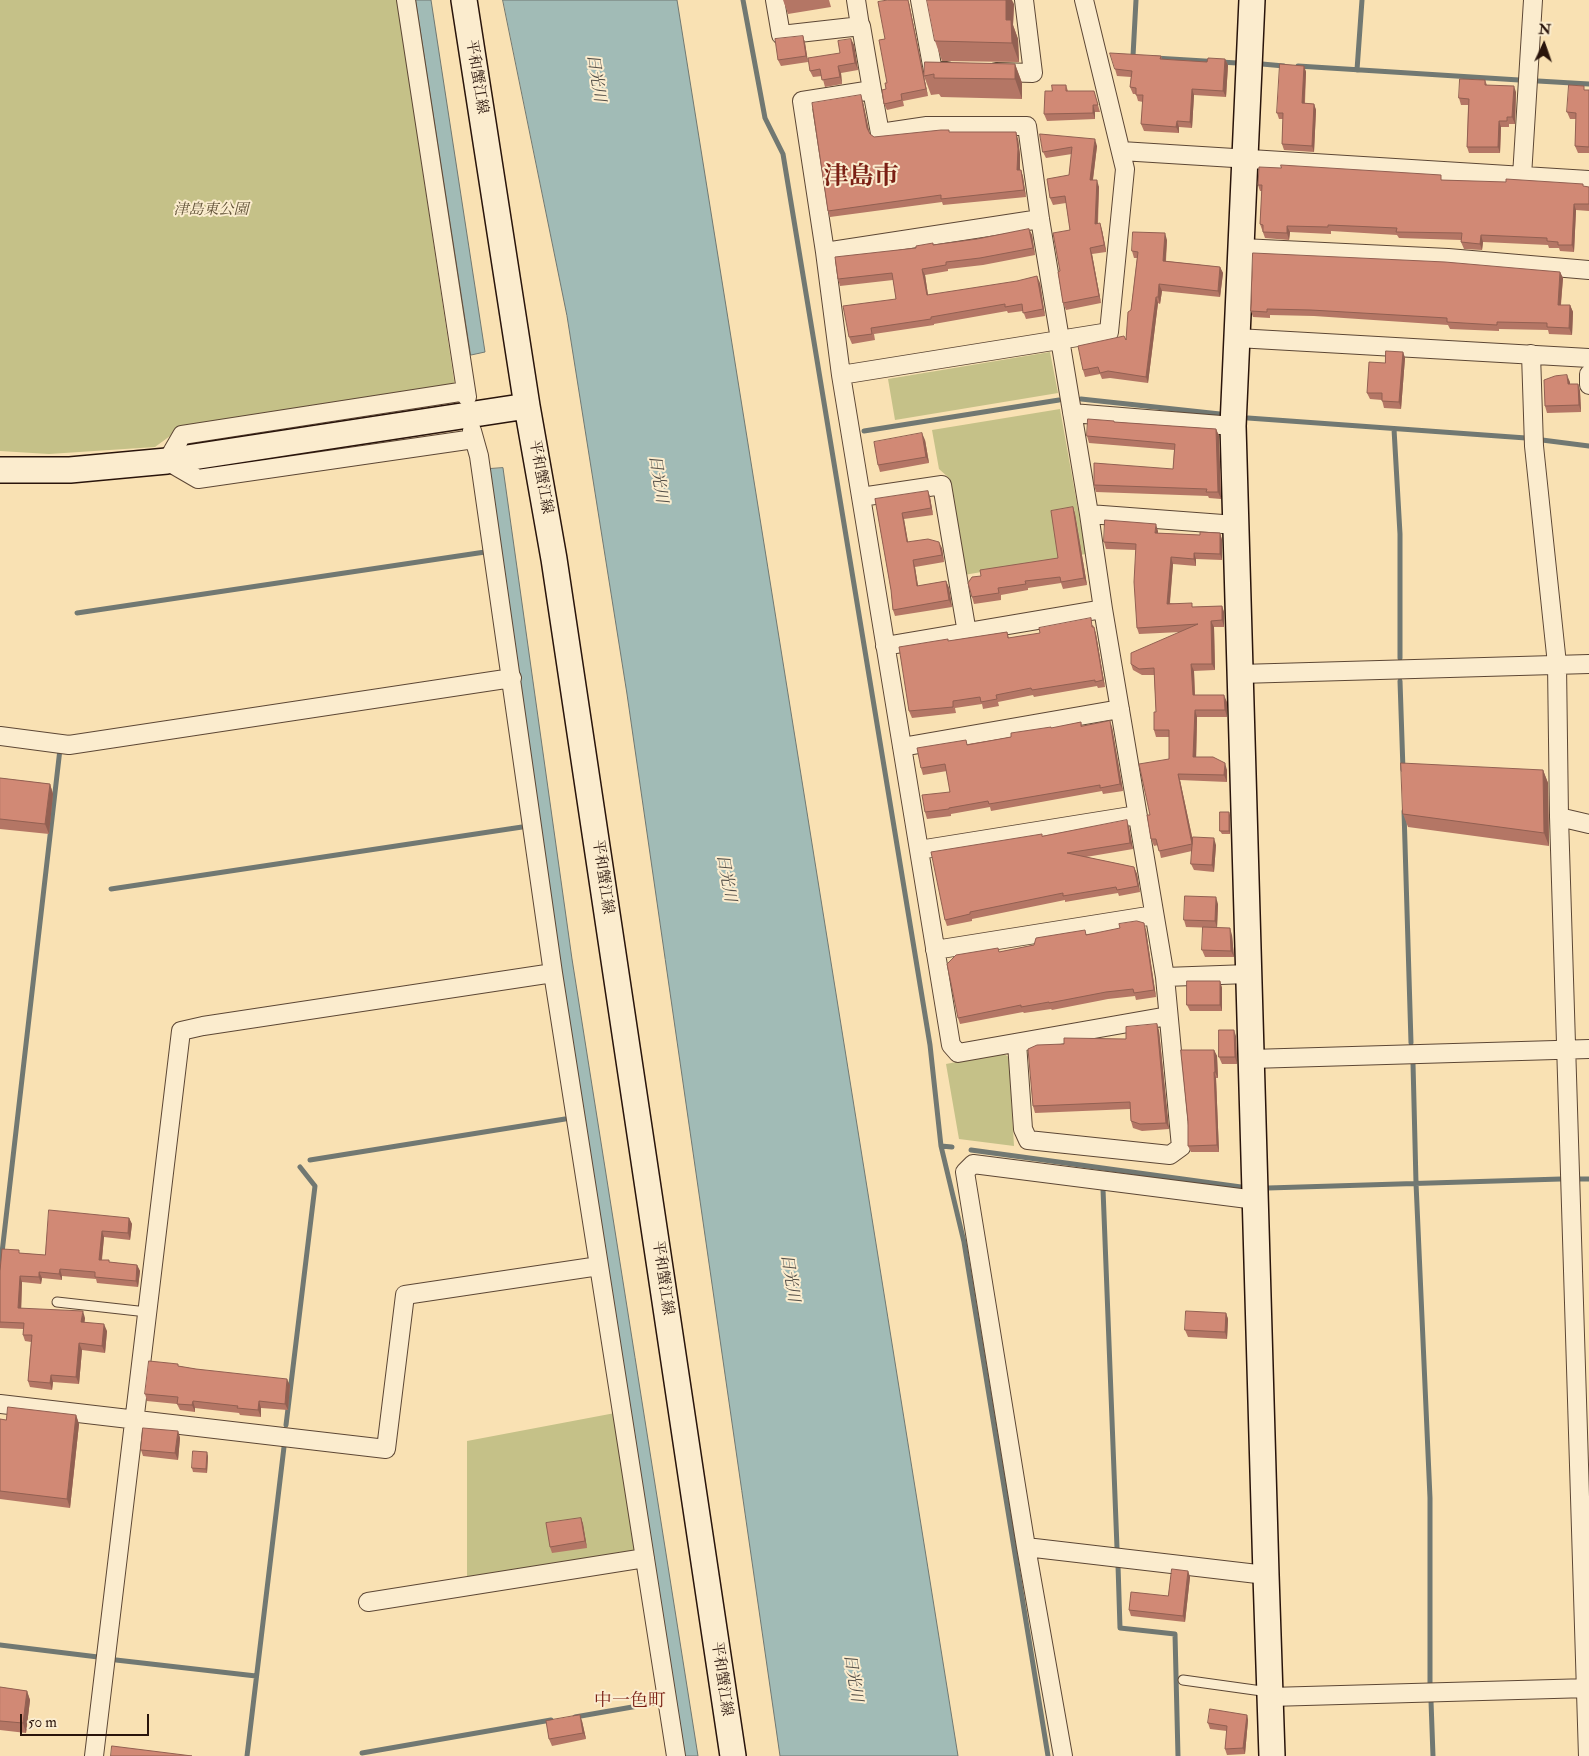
<!DOCTYPE html>
<html>
<head>
<meta charset="utf-8">
<style>
	body { margin:0 }
	#map { position:relative; width:1589px; height:1756px; overflow:hidden; background:#f9e1b3; font-family:"IM FELL Double Pica",serif }
	canvas { display:block }
	.north { position:absolute; left:1519px; top:20px; width:50px; height:50px; -webkit-text-stroke:4px #fbecce; paint-order:stroke; rotate:3deg; font-size:14px; font-weight:700; line-height:20px; text-align:center; color:#29140b }
	.north::after { content:''; display:block; margin:auto; width:18px; height:22px; background:#29140b; clip-path:polygon(50% 0,100% 100%,50% 72%,0 100%) }
	.scale { position:absolute; left:20px; top:1714px; width:129px; height:22px; box-sizing:border-box; border:2px solid #29140b; border-top:0; padding-left:6px; font-size:15px; line-height:18px; white-space:nowrap; color:#29140b; -webkit-text-stroke:4px #fbecce; paint-order:stroke }
</style>
</head>
<body>
<div id="map">
<canvas width="1589" height="1756"></canvas>
<div class="north">N</div>
<div class="scale">50 m</div>
</div>
<script>
const ctx = document.querySelector('canvas').getContext('2d');
ctx.lineJoin = 'round';
function fillPath(path, color) {
  ctx.fillStyle = color;
  ctx.fill(path, 'evenodd');
}
function stroke(path, color, width, dash) {
  ctx.strokeStyle = color;
  ctx.lineWidth = width;
  ctx.lineCap = dash ? 'butt' : 'round';
  ctx.setLineDash(dash || []);
  ctx.stroke(path);
}
function label(font, color, halo, rows, align = 'center') {
  ctx.font = font + ' "IM FELL Double Pica","Noto Serif JP",serif';
  ctx.lineWidth = 4;
  ctx.setLineDash([]);
  ctx.textBaseline = 'middle';
  ctx.strokeStyle = halo;
  ctx.fillStyle = color;
  for (const [text, x, y, turn = 0] of rows) {
    ctx.save();
    ctx.translate(x, y);
    ctx.rotate((+turn || 0) * Math.PI / 180);
    ctx.textAlign = isNaN(turn) ? turn : align;
    if (halo) ctx.strokeText(text, 0, 0);
    ctx.fillText(text, 0, 0);
    ctx.restore();
  }
}
const green = new Path2D(`
	M0,0h397l58,387 -274,41 -26,19 -106,7 -49,-3z
	M1050,352l8,41 -163,27 -7,-41z
	M1060,409l26,145 -122,21 -15,-97 -10,-9 -7,-39z
	M1002,1053l7,4 5,89 -55,-7 -13,-75z
	M615,1413l21,135 -6,7 -163,25v-139z`);
const water = new Path2D(`
	M416,0h15l54,352 -14,3z
	M503,0h174l281,1756h-178l-153,-1062 -60,-378z
	M503,468l69,491 126,797h-15l-121,-763 -73,-524z`);
const stream = new Path2D(`
	M743,0l22,118 18,36 147,891 11,101 23,96 84,514
	M1133,56l3,-56
	M1155,58l82,5
	M1262,64l22,2
	M1298,66l221,14
	M1357,70l5,-70
	M1538,81l51,3
	M1081,399l139,15
	M1248,418l278,20
	M1394,429l6,105v124
	M864,431l195,-31
	M1542,440l47,6
	M77,613l408,-61
	M1400,681l3,89
	M1404,811l7,232
	M111,889l411,-62
	M1413,1063l3,120 14,315v185
	M941,1146l11,1
	M971,1150l270,37
	M310,1160l255,-41
	M1578,1179h11
	M1268,1188l293,-9
	M1103,1189l14,359
	M0,1270l60,-521h-2
	M286,1425l29,-239 -15,-19
	M1118,1565l2,63 55,6 3,122
	M0,1645l98,12
	M116,1660l140,16
	M1431,1701l2,55
	M575,1717l86,-15
	M362,1753l189,-33
	M247,1756l37,-309`);
const lane = new Path2D(`
	M57,1302l90,10
	M1183,1680l86,12`);
const street = new Path2D(`
	M406,0l61,397
	M775,0l6,35 80,-9 11,64 -70,11 23,151 16,123 110,670 7,8 210,-37
	M856,0l4,26
	M920,0l13,71h14
	M996,72l37,1 -9,-73
	M872,90l8,43 47,-7h100l13,93 49,295 14,95 62,368 16,170 -11,8 -142,-15 -5,-11 -6,-86
	M1121,151l468,29
	M1522,176l11,-176
	M1242,248l206,10 141,12
	M825,252l215,-33
	M1237,338l352,20
	M1531,354l3,92 23,218 2,153 29,939
	M1589,374v11
	M841,375l268,-43 16,-163 -41,-169
	M466,391l-284,44 -15,26 31,18 276,-40
	M1072,413l161,13
	M472,431l7,25 74,517 123,783
	M861,497l81,-12 25,148
	M1089,514l147,11
	M885,646l218,-37
	M1240,674l349,-10
	M0,736l69,9 443,-67
	M902,747l218,-38
	M1559,817l30,7
	M919,850l218,-35
	M935,950l219,-35
	M1165,977l83,-3
	M1251,1059l338,-10
	M0,1404l386,45 19,-154 194,-29
	M1026,1547l240,28
	M368,1602l277,-44
	M1270,1697l319,-9
	M94,1756l87,-725 22,-5 350,-53
	M1063,1756l-37,-209 -61,-375 8,-8 283,36`);
const secondary = new Path2D(`
	M464,0l63,406 27,153 179,1197
	M1252,0l-19,426 33,1149 6,181
	M0,470h70l97,-9 360,-55`);
const wall = new Path2D(`
	M783,0h46l2,7 -43,7z
	M909,3l19,93 -25,5 1,5 -17,4 -3,-6 3,-21 -2,-44z
	M1014,4l-1,21 5,14 1,23 -77,-1 -7,-20z
	M803,36l2,7 3,19 -27,4 -3,-6z
	M851,39l3,6 4,25 -17,3 1,11 -17,3 -3,-11 -9,1 -3,-6 30,-18z
	M1161,56l1,3 45,3 18,-3 3,6 -2,32 -32,-2 -2,33 -13,-1v6l-35,-2 -3,-7 2,-22 -5,-1 -2,-7h-3l-3,-7 1,-10 -14,-1 -2,-7z
	M925,62l90,2 7,19v16l-81,-2 -2,-3 -8,1 -7,-19z
	M1304,66l2,6 -1,31 9,1 2,6 -2,42 -30,-2 -2,-6 1,-25h-4l-2,-6z
	M1485,80l2,5 29,7 -1,32h-6v3h-8l-1,26h-31l-2,-6 1,-42h-7l-2,-7z
	M1066,85l2,6h26l6,21h-5v7l-48,2 -3,-7 8,-23z
	M1585,90h4v63h-11l-3,-7 1,-27h-6l-3,-7z
	M863,102l6,30 1,2 4,3 76,-5 68,7 2,16v15h1l2,7 3,20 -83,8 -1,-3 -112,15 -2,-6z
	M1040,134l57,12 -4,34 6,7 -1,37 4,6 4,19v3l-14,2 9,49 -35,7 -3,-7 -3,-32 10,-41 -4,-27 -13,2 -3,-7 19,-23 3,-21 -26,4 -3,-6z
	M1442,180l147,7v24l-13,-1 -2,42 -14,-1 -1,-3h-10l-1,-3 -65,-3 -1,8 -18,-1 -3,-7v-2l-62,-2 -2,-3 -66,-4v3l-41,-2 -1,8 -24,-2 -5,-14 2,-33h-2l-2,-6z
	M1029,229l3,6 3,20 -52,10 -35,4v2l-23,4 3,20 112,-12 5,33 -19,3 -3,-8 -15,2 -1,-2 -73,13v1l-60,9 1,6 -23,4 -3,-7 47,-38 -3,-19 -53,6 -2,-7 96,-34 43,-6z
	M1167,240l-1,21 54,6 3,6 -3,24 -58,-6 -2,13 -2,-1 -10,80 -38,-5 -8,1 -2,-5 -15,3 -2,-7 43,-30 5,-30 6,-52h-3l-2,-7z
	M1560,272l3,6 -2,27h9l3,7 -1,23 -23,-1 -1,-4 -49,-1v2l-49,-2 -2,-4 -134,-9 -44,-1v3l-17,-1 -2,-6z
	M1403,352l2,6 -4,51 -17,-1 -2,-8 -12,-1 -3,-6 18,-30z
	M1570,382v2h8l2,7 1,21 -34,1 -2,-7z
	M1114,421v1l102,7 3,7 2,63 -12,-1 -1,-2 -112,-4 -2,-7 79,-16 1,-19 -85,-7 -2,-7z
	M925,440l4,23 -49,9 -2,-7z
	M928,491l2,6 3,18 -29,4 4,23 34,6 2,14 -29,5 3,19 28,-5 3,7 3,19 -57,9 -2,-6 -2,-20 -16,-91z
	M1073,507l2,7 12,71 -24,4 -2,-6 -33,5v2l-27,5v5l-27,4 -2,-7 9,-21 77,-18z
	M1158,531v2l42,2 20,-2 2,7v20l-26,-1v7l-23,-2 -3,39 23,4 29,-1 2,6v15h-10l1,43 -21,1 1,24 32,7v15h-30l-1,40 31,13v12l-47,-2 13,61 23,4 -2,27 -20,-2 -3,-6 1,-13 -31,7 -3,-13 -4,1 -3,-7 -1,-24 19,-56v-22h-13l-2,-7 2,-18 -2,-37h-12l-9,-5 -2,-6 50,-32 -42,2 -2,-6 -1,-78 -30,-1 -2,-7z
	M1093,625l3,9 9,53 -7,1 -1,-2 -63,11 -1,-2 -35,7 1,4 -16,3 -1,-5 -27,4 1,5 -44,5 -3,-7 39,-70 59,-9 2,6z
	M1081,722l1,4 30,1 11,64 -20,3 -1,-3 -111,20 -1,-4 -39,7v2l-24,3 -2,-7 25,-20 -3,-21 -24,4 -2,-7 47,-24 43,-7z
	M1543,770l5,13 1,63 -141,-19 -5,-13z
	M0,778l50,6 3,10 -4,40 -49,-5z
	M1229,812l1,4v18h-8l-2,-3z
	M1129,827l4,22 -47,8 48,10 3,7 3,18 -21,4 -1,-3 -53,9v-2l-93,19v2l-25,5 -2,-6 98,-84z
	M1218,904l-1,24 -31,-1 -2,-7z
	M1146,930l10,67 -20,3 -1,-4 -27,3 -56,11 -1,-1 -27,4 -1,-1 -63,12 -2,-6 40,-70 1,4 88,-18z
	M1232,935l2,22h-29l-3,-7z
	M1220,981l2,7v23h-32l-3,-6z
	M1157,1024l2,7 10,98 -27,2 -9,-3 -2,-7 -1,-12 -95,4 -2,-7 31,-62 62,-5z
	M1236,1036l1,28h-15l-3,-7z
	M1214,1050l3,6 1,22h-2l3,74h-28l-3,-6z
	M129,1218l3,6 -2,16 -26,-3 -2,23 7,2 28,3 3,6 -2,16 -41,-4 -1,-4 -34,-3v4l-20,-2 -1,6 -19,-2 -1,26 64,10 -1,4 23,9 -2,22 -23,-3 -3,34 -26,-2 -1,8 -22,-3 -2,-6 3,-39 -6,-1 -2,-6v-6l-23,-1v-57l20,-18 25,2z
	M1226,1313l2,6 -1,20 -39,-2 -3,-7z
	M178,1364v2l112,19 -2,25 -27,-2v9l-21,-2 -1,-2 -44,-5v4l-15,-2 -3,-6 -30,-3 -2,-7z
	M76,1415l3,9 -9,84 -70,-9v-80l6,1z
	M178,1431l2,7 -2,22 -35,-4 -2,-6z
	M208,1456l-1,17 -14,-1 -1,-4z
	M581,1518l2,6 4,24 -35,5 -2,-6z
	M1188,1571l2,6 -5,45 -54,-6 -2,-6 39,-14z
	M0,1687l27,4 3,9 -4,33 -26,-3z
	M1247,1715l1,5 -3,34 -18,1 -2,-6 2,-18 -17,-2 -2,-6z
	M582,1721l4,18 -34,7 -3,-7z`);
const shadedWall = new Path2D(`
	M908,0l1,3 19,93 -2,-7z
	M1006,0h6l2,4 -1,21 5,14 1,23 -7,-19 -6,-23z
	M803,36l2,7 3,19 -2,-6z
	M851,39l3,6 4,25 -3,-7z
	M1225,59l3,6 -2,32 -3,-6z
	M1015,64l7,19v16l-7,-20z
	M838,66l3,7 1,11 -2,-7z
	M1304,66l2,6 -2,37 -2,-6z
	M1514,86l2,6 -1,32 -3,-7z
	M1192,89l2,6 -2,33 -2,-6z
	M861,95l2,7 7,33 -3,-7z
	M1314,104l2,6 -2,42 -2,-6z
	M1093,105l2,7v7l-2,-6z
	M1177,121l2,6v6l-3,-6z
	M1499,121l2,6 -1,26 -2,-6z
	M1016,132l2,7 2,16v22l-3,-7z
	M1095,139l2,7 -5,40 -2,-6z
	M1021,170l2,7 3,20 -2,-7z
	M1097,180l2,7 -2,44 -2,-7z
	M1574,204l2,6 -2,42 -2,-7z
	M1100,223l2,7 4,22 -2,-7z
	M1287,226l3,6 -1,8 -2,-7z
	M1029,229l3,6 3,20 -2,-7z
	M1165,233l2,7 -2,27 -2,-6z
	M1481,235l2,7 -1,8 -2,-6z
	M1090,248l2,6 9,49 -2,-7z
	M1220,267l3,6 -3,24 -2,-6z
	M922,269l3,6 4,27 -2,-7z
	M1560,272l3,6 -3,34 -2,-7z
	M1037,276l3,7 5,33 -2,-7z
	M1159,284l3,7 -2,13 -2,-7z
	M1156,297l2,6 -10,80 -2,-6z
	M1570,305l3,7 -1,23 -3,-7z
	M1403,352l2,6 -4,51 -2,-7z
	M1567,375l3,7v9l-2,-7z
	M1578,384l2,7 1,21 -2,-7z
	M1216,429l3,7 2,63 -3,-7z
	M922,433l3,7 4,23 -3,-6z
	M928,491l2,6 3,18 -2,-7z
	M1073,507l2,7 12,71 -3,-7z
	M902,513l2,6 5,29 -2,-6z
	M1156,524l2,7v8l-3,-6z
	M1220,533l2,7v20l-2,-6z
	M939,542l3,6 2,14 -2,-7z
	M1194,553l2,6v7l-2,-7z
	M1171,557l2,7 -4,46 -2,-6z
	M913,560l2,7 4,25 -2,-6z
	M946,581l3,7 3,19 -3,-7z
	M1222,606l2,6v15l-2,-7z
	M1211,621l3,6 1,43 -3,-6z
	M1094,627l2,7 9,53 -2,-7z
	M1191,664l3,7 1,31 -2,-7z
	M1224,695l3,7v15l-2,-7z
	M1195,710l2,7 -1,46 -3,-6z
	M1110,721l2,6 11,64 -3,-7z
	M1225,763l2,7v12l-3,-7z
	M1543,770l5,13 1,63 -5,-13z
	M1178,774l2,6 15,71 -3,-7z
	M50,784l3,10 -4,40 -4,-10z
	M1229,812l1,4v18l-1,-3z
	M1127,820l2,7 4,22 -3,-6z
	M1214,838l2,7 -2,27 -2,-7z
	M1134,867l3,7 3,18 -2,-6z
	M1216,897l2,7 -1,24 -2,-7z
	M1144,923l2,7 10,67 -2,-7z
	M1230,928l2,7 2,22 -3,-6z
	M1220,981l2,7v23l-2,-6z
	M1157,1024l2,7 10,98 -3,-6z
	M1234,1030l2,6 1,28 -2,-7z
	M1214,1050l3,6 1,22 -3,-6z
	M1214,1072l2,6 3,74 -2,-7z
	M129,1218l3,6 -2,16 -2,-7z
	M102,1231l2,6 -3,29 -2,-6z
	M137,1265l3,6 -2,16 -2,-6z
	M60,1269l2,7v4l-3,-6z
	M39,1272l3,6 -1,6 -2,-7z
	M20,1276l2,6 -1,33 -3,-7z
	M83,1311l2,7 -1,10 -3,-6z
	M1226,1313l2,6 -1,20 -2,-7z
	M104,1324l3,7 -2,22 -3,-7z
	M79,1343l3,7 -3,34 -3,-7z
	M51,1375l2,7 -1,8 -2,-7z
	M287,1379l3,6 -2,25 -3,-6z
	M193,1401l2,7v4l-3,-7z
	M259,1401l2,7v9l-3,-7z
	M76,1415l3,9 -9,84 -3,-9z
	M178,1431l2,7 -2,22 -3,-7z
	M207,1452l1,4 -1,17 -1,-4z
	M581,1518l2,6 4,24 -2,-7z
	M1188,1571l2,6 -5,45 -2,-6z
	M27,1691l3,9 -4,33 -3,-10z
	M580,1715l2,6 4,18 -3,-6z
	M1247,1715l1,5 -3,34 -2,-6z`);
const building = new Path2D(`
	M888,0h20l18,89 -25,5 1,6 -18,4 -2,-14 4,-1 -1,-6h2l-8,-43 6,-1 -7,-37z
	M927,0h79v20h5l1,23 -77,-2z
	M803,36l3,20 -28,4 -3,-21z
	M851,39l4,24 -17,3 2,11 -18,3 -2,-11 -10,2 -2,-13 32,-5 -2,-12z
	M1110,53l51,3 -1,3 47,3 1,-4 17,1 -2,32 -31,-2 -2,33 -13,-1 -1,6 -35,-3 2,-29h-7v-7l-6,-1 2,-16 -17,-2z
	M925,62l90,2v15l-81,-1v-4l-10,2z
	M1280,64l24,2 -2,37 12,1 -2,42 -30,-2 1,-31h-6z
	M1460,79l25,1v5l29,1 -2,31h-5v4h-8l-1,26h-31l2,-48 -10,-1z
	M1052,85h14v6h28l4,14h-5v8l-49,1 1,-23h7z
	M1569,85l15,1v4h5v57l-14,-1 1,-33 -9,-1z
	M861,95l6,33 3,6 4,3 67,-7h8v2h67l2,17 -1,21h4l3,20 -83,9v-4l-113,16 -16,-108z
	M1040,134l55,5 -5,41h7l-2,44 5,-1 4,20v2l-14,3 9,48 -36,7 -5,-31 2,-1 -7,-38 17,-3 -5,-34 -15,2 -3,-19 22,-4 3,-28 -29,5z
	M1281,165l160,10v5l65,2v-3l77,5v2l6,1v17h-15l-2,41h-14v-3l-11,-1v-3l-66,-3 -1,9 -19,-2 1,-9 -66,-1 1,-4 -69,-3v2l-41,-1v7l-24,-1v-7l-3,-1 2,-39h-4l1,-18 22,1z
	M1029,229l4,19 -53,10 -34,4v3l-24,4 5,26 90,-14 20,-5 6,33 -20,4 -1,-9 -17,3v-3l-74,13v2l-60,9 1,6 -23,3 -6,-31 53,-7 -4,-26 -54,6 -3,-22 81,-9v-2l17,-3v2l44,-6z
	M1133,232l32,1 -2,28 57,6 -2,24 -59,-7 -1,13h-2l-10,80 -38,-6 -8,2 -2,-6 -15,3 -5,-24 46,-10 2,4 2,-28 3,-2 7,-58 -6,-1z
	M1253,253l192,9 115,10 -2,33h12l-1,23 -22,-1v-4l-50,-1v3l-50,-3v-4l-136,-8 -44,-1v3l-16,-1z
	M1386,351l17,1 -4,50 -17,-1v-8h-15l2,-31 16,1z
	M1567,375l1,9h10l1,21 -34,1 -1,-26 11,-4z
	M1088,419l26,2v1l102,7 2,63h-12l1,-3 -113,-4v-22l79,6 2,-25 -88,-8z
	M922,433l4,24 -48,8 -4,-23z
	M928,491l3,17 -29,5 5,29 21,-3 11,3 3,13 -29,5 4,26 29,-5 3,19 -56,10 -2,-20 -16,-91z
	M1073,507l11,71 -23,4 -1,-5 -35,4 1,3 -28,4 1,5 -27,4 -4,-14 4,-6 9,-1 -1,-6 78,-12 -7,-47z
	M1105,520l51,4 -1,9 45,2v-3l20,1v21l-26,-1v6l-23,-2 -4,47 25,-1v4l30,-1v14l-11,1 1,43h-21l2,31h31l1,15h-30l-2,47h20l12,6 -1,12 -46,-1 14,70 -33,7 -3,-12h-5l-4,-24h3l-11,-51 30,-5v-29h-15v-18h2l-2,-44 -15,1 -8,-5v-11l67,-29 -61,4 -3,-46 2,-38 -32,-2z
	M1091,618l1,9h2l9,53 -8,2v-2l-63,10 -1,-2 -35,7 1,4 -16,3 -1,-5 -27,4v6l-44,4 -10,-64 49,-8v2l59,-9 1,6 32,-5 -1,-5z
	M1110,721l10,63 -20,4v-3l-111,19 -1,-3 -39,7v1l-24,3 -3,-17 28,-3 -5,-28 -24,4 -4,-20 49,-8 1,5 44,-8v-4l40,-6v1l30,-6v4z
	M1401,763l142,7 1,63 -141,-19z
	M0,778l50,6 -5,40 -45,-5z
	M1220,812h9v19h-9z
	M1127,820l3,23 -63,10 67,14 4,19 -21,4 -1,-3 -53,9v-3l-93,19v2l-25,6 -14,-68 111,-18v2z
	M1193,837l21,1 -2,27 -21,-1z
	M1185,896l31,1 -1,24 -31,-1z
	M1137,921l7,2 10,67 -20,3 -1,-4 -27,3 -57,11v-1l-28,5v-2l-63,13 -11,-54 9,-9 42,-7 1,4 35,-7 2,-7 49,-8 1,5 34,-7 -1,-4z
	M1203,927l27,1 1,23 -29,-1z
	M1187,981h33v24h-33z
	M1157,1024l9,99 -26,1 -9,-3 -1,-19 -97,4 -5,-57 9,-4 27,-1v-6l62,1v-12z
	M1219,1030h15l1,27h-16z
	M1181,1050h33l1,22h-1l3,73 -29,1v-24z
	M49,1210l80,8 -1,15 -26,-2 -3,29h10v2l28,3 -1,16 -41,-4v-5l-35,-3 -1,5 -20,-2v5l-19,-1 -2,32 65,3 -2,11 23,2 -2,22 -23,-3 -3,34 -25,-2 -1,8 -22,-2 4,-46h-9l1,-12 -24,-1v-51l2,-22 17,1v3l26,2z
	M1186,1311l40,2 -1,19 -40,-2z
	M149,1361l29,3v2l18,3 91,10 -2,25 -26,-3 -1,9 -21,-2 1,-2 -45,-5 -1,4 -15,-1 1,-7 -33,-3z
	M8,1407l68,8 -9,84 -67,-8v-72l6,1z
	M143,1428l35,3 -3,22 -34,-3z
	M193,1451l14,1 -1,17 -14,-1z
	M581,1518l4,23 -35,6 -4,-24z
	M1172,1569l16,2 -5,45 -54,-6 2,-18 37,4z
	M0,1687l27,4 -4,32 -23,-2z
	M1210,1709l37,6 -4,33 -18,1 2,-23 -19,-3z
	M580,1715l3,18 -34,6 -3,-18z
	M112,1746l80,10h-81z`);
const streetNames = [
	["平和蟹江線",476,77,81],
	["平和蟹江線",540,477,80],
	["平和蟹江線",602,877,82],
	["平和蟹江線",662,1278,82],
	["平和蟹江線",721,1679,82]
];
const parkNames = [
	["津島東公園",211,211]
];
const waterNames = [
	["日光川",595,78,81],
	["日光川",657,479,81],
	["日光川",725,878,80],
	["日光川",789,1278,81],
	["日光川",852,1678,81]
];
const quarterNames = [
	["中一色町",630,1702]
];
const townNames = [
	["津島市",861,179]
];
fillPath(green, '#c5c188');
fillPath(water, '#a1bbb6');
stroke(water, '#717872', 1);
stroke(stream, '#717872', 5);
stroke(lane, '#5d4735', 11);
stroke(street, '#5d4735', 20);
stroke(secondary, '#29140b', 28);
stroke(lane, '#fbecce', 9);
stroke(street, '#fbecce', 18);
stroke(secondary, '#fbecce', 25);
fillPath(wall, '#b47665');
fillPath(shadedWall, '#926052');
fillPath(building, '#d18975');
stroke(building, '#926052', 1);
label('15px', '#29140b', '#fbecce', streetNames);
label('italic 15px', '#605137', '#fbecce', parkNames);
label('italic 16px', '#534e47', '#fbecce', waterNames);
label('18px', '#7a1f14', '#fbecce', quarterNames);
label('bold 25px', '#7a1f14', '#fbecce', townNames);
</script>
</body>
</html>
